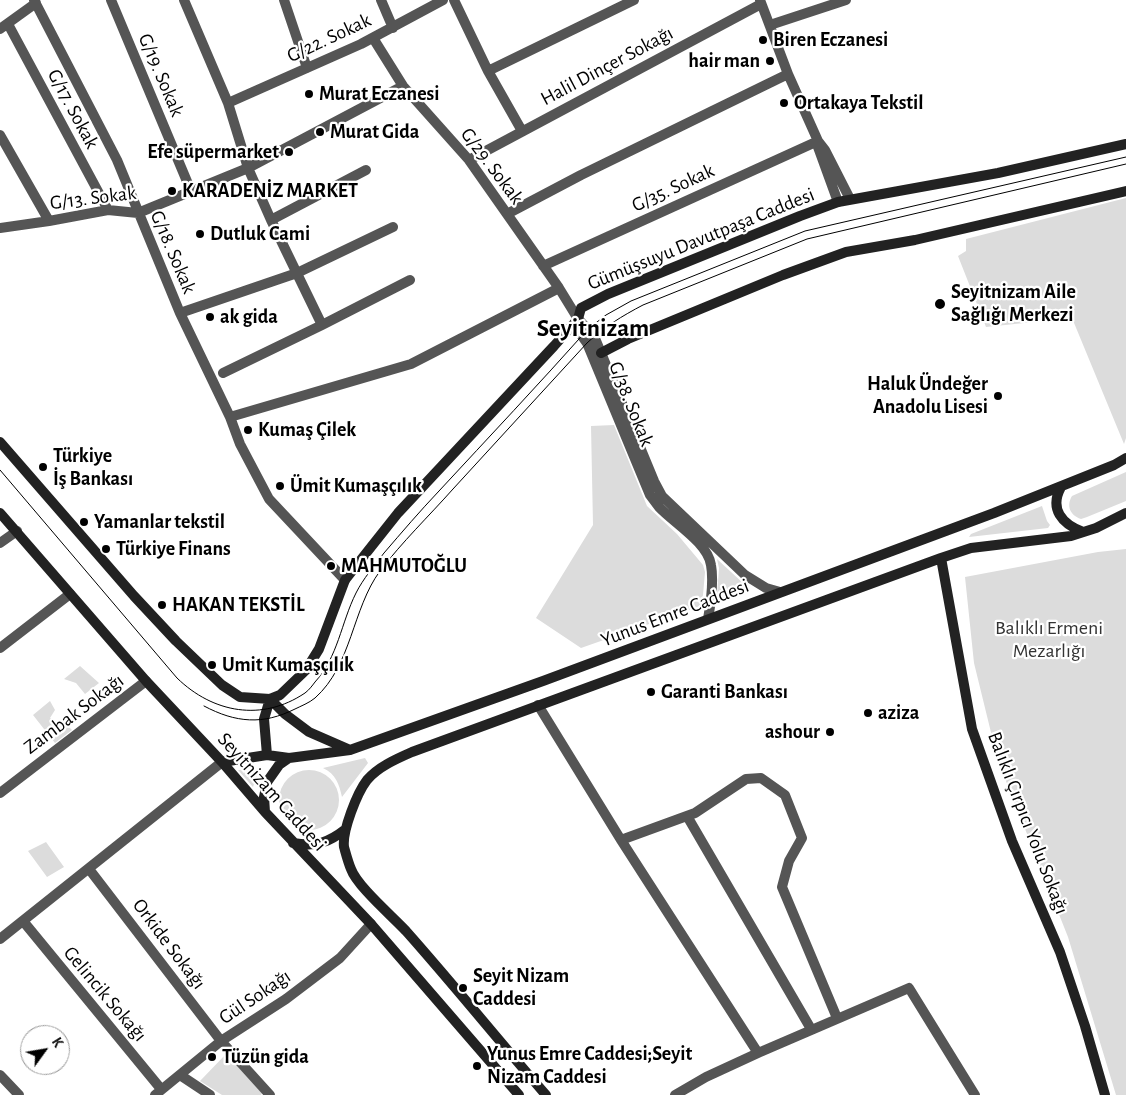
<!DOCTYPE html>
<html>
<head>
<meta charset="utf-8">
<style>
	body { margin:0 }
	#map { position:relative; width:1126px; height:1095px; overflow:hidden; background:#fff; font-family:"Alegreya Sans",sans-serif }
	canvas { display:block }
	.north { position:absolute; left:20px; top:1025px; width:50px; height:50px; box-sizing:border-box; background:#fff; border:1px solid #999; border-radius:50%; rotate:58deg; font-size:14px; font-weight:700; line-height:20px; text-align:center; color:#000 }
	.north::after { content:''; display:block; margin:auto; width:18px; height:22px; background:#000; clip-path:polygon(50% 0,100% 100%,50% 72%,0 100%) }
</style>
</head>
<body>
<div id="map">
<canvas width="1126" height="1095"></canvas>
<div class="north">K</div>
</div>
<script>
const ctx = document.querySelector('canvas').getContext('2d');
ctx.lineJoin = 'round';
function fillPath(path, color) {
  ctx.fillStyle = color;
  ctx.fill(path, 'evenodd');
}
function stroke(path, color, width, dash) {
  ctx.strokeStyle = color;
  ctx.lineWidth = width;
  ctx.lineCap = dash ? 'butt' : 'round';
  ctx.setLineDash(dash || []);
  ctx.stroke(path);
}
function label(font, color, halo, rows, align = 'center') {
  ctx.font = font + ' "Alegreya Sans",sans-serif';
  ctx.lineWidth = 4.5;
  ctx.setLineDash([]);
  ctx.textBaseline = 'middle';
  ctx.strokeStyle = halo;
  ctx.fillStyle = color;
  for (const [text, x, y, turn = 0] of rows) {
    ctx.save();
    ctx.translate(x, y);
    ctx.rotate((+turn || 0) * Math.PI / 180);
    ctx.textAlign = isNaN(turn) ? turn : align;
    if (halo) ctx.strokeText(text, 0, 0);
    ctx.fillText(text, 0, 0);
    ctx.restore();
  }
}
const green = new Path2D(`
	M1126,198v240l-2,6 -52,-126 -86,9 -28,-71 8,-5v-12z
	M614,425l33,81 30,28 26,31 2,7 -2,23 -3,11 -119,42 -45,-30 57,-93 -2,-99z
	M1126,472v29l-39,16 -6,2c-11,-4 -15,-13 -9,-23z
	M1042,506l5,15 3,4 -2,3 -79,9 2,-3z
	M1126,549v546h-10l-48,-158 -70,-176 -24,-98 -9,-86 133,-25z
	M717,559l27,25 -27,11 2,-27z
	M80,666l19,17 -14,11 -9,-11 -12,-4z
	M50,701l5,9 -5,8 10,8 6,-2 6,6 -17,13 -22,-28z
	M365,758l3,5 -26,34c-3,-13 -6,-23 -19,-29z
	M259,769l-6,18 -15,-17z
	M279 800a30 30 0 1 1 60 0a30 30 0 1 1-60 0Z
	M46,842l18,25 -17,10 -19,-26z
	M226,1054l36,39 -1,2h-39l-22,-14z`);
const street = new Path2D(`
	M34,0l83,160 63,153 50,104 10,27 29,55 76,81
	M111,0l80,191
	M184,0l44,103 20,65 23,52 51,105
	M284,0l23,68
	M381,0l12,28
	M454,0l34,71 34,60
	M760,0l28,74 30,67 7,9 25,49
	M8,24l100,186
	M770,25l76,-25
	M0,29l36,-26
	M373,38l30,48 66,74 90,128 19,31 16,17 60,145 8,15 83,79 21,13 14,4
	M488,71l146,-71
	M228,103l133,-59 82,-44
	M0,135l49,86
	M818,147l20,55
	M469,160l292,-156
	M507,214l74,-39 207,-101
	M271,220l95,-50
	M0,228l49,-7 59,-11 30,3 110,-45 155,-82
	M543,266l275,-125
	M180,313l117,-40 96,-46
	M578,320l4,16 5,7 63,152c3,4 6,8 9,12 15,16 49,36 52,58 3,17 0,37 -3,54
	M223,373l99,-48 88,-45
	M230,417l181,-53 148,-76
	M0,543l17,-12
	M0,648l70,-54
	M538,705l83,135 137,213
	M0,793l146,-112
	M687,816l124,213
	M621,840l74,-27 51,-34 15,-1 24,17 17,43 -13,23 -7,26 55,131
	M89,869l132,172 49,54
	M23,921l138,168
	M0,939l222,-177
	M0,1075l19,20
	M180,1075l30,20
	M155,1095l66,-54 65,-42 54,-41 31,-34
	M675,1095l31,-18 52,-24 151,-65 66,107`);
const secondary = new Path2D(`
	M601,353l27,-14 155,-64 63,-23 69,-12 211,-49
	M0,442l134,154 42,45 46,44 18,12 30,2 10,-4 26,-25 13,-21 26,-69 26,-33 27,-34 156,-167 24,-27 3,-11 27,-14 192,-78 38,-14 160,-29 128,-29
	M1061,487c-12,22 1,37 22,45
	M0,513l146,168 76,81 43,50 106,112 148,171
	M941,558l31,171 40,112 48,111 25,74 20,69
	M270,699l15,15 24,18 39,17
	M267,755l-3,-36 6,-20
	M222,762l45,-7 22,3
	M265,812l-1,-15 3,-15 12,-17 10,-7 61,-8 14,-5 179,-64 451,-168 120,-48 12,-7
	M293,843c23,4 35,0 53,-14
	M546,1095c-47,-54 -92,-110 -140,-164 -14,-15 -49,-45 -55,-62 -3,-7 -5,-15 -7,-22 -2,-16 13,-54 23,-67 11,-13 29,-21 45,-28l529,-194 30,-10 100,-12 25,-8 30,-15`);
const tram = new Path2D(`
	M0,470l177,208c36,35 85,44 128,15 4,-3 7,-7 10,-11 23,-25 26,-59 41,-89 7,-14 18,-27 28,-40 18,-21 36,-42 55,-62 50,-54 100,-107 149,-162l18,-14 25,-14 174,-70 321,-74
	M204,706c32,17 59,19 91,3 6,-3 14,-6 20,-11 37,-33 37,-89 65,-127 22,-29 49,-55 73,-82 45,-49 89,-97 134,-146 17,-16 35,-27 56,-38l164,-66 319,-75`);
const markers = [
	[763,40,5,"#000"],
	[770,61,5,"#000"],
	[309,94,5,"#000"],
	[784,103,5,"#000"],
	[320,132,5,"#000"],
	[289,152,5,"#000"],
	[172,191,5,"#000"],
	[200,234,5,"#000"],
	[940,304,6,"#000"],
	[210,317,5,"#000"],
	[998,396,5,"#000"],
	[248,430,5,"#000"],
	[43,467,5,"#000"],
	[280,486,5,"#000"],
	[84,522,5,"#000"],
	[106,549,5,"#000"],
	[331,566,5,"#000"],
	[162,605,5,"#000"],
	[212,665,5,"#000"],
	[651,692,5,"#000"],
	[868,713,5,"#000"],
	[830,732,5,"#000"],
	[463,988,5,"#000"],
	[212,1057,5,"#000"],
	[477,1066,5,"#000"]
];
const streetNames = [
	["G/22. Sokak",329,38,-25],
	["Halil Dinçer Sokağı",607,66,-28],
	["G/19. Sokak",161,75,67],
	["G/17. Sokak",73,109,62],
	["G/29. Sokak",492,166,53],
	["G/35. Sokak",673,188,-25],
	["G/13. Sokak",93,198,-7],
	["Gümüşsuyu Davutpaşa Caddesi",701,239,-22],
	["G/18. Sokak",173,252,67],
	["G/38. Sokak",631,404,68],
	["Yunus Emre Caddesi",675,613,-21],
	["Zambak Sokağı",74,714,-37],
	["Seyitnizam Caddesi",272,792,48],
	["Balıklı Çırpıcı Yolu Sokağı",1028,823,69],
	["Orkide Sokağı",169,944,53],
	["Gelincik Sokağı",105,994,50],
	["Gül Sokağı",255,997,-34]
];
const poiNames = [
	["Biren Eczanesi",773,40],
	["hair man",760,61,"right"],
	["Murat Eczanesi",319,94],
	["Ortakaya Tekstil",794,103],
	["Murat Gida",330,132],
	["Efe süpermarket",279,152,"right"],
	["KARADENİZ MARKET",182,191],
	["Dutluk Cami",210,234],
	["Seyitnizam Aile",951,292],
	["Sağlığı Merkezi",951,315],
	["ak gida",220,317],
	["Haluk Ündeğer",988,384,"right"],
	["Anadolu Lisesi",988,407,"right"],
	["Kumaş Çilek",258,430],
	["Türkiye",53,456],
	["İş Bankası",53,479],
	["Ümit Kumaşçılık",290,486],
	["Yamanlar tekstil",94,522],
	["Türkiye Finans",116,549],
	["MAHMUTOĞLU",341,566],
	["HAKAN TEKSTİL",172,605],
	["Umit Kumaşçılık",222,665],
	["Garanti Bankası",661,692],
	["aziza",878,713],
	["ashour",820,732,"right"],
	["Seyit Nizam",473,976],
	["Caddesi",473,999],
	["Yunus Emre Caddesi;Seyit",487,1054],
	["Nizam Caddesi",487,1077],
	["Tüzün gida",222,1057]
];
const parkNames = [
	["Balıklı Ermeni",1049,628],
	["Mezarlığı",1049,651]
];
const districtNames = [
	["Seyitnizam",593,328]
];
fillPath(green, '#dcdcdc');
stroke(street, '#555', 10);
stroke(secondary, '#222', 10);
stroke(tram, '#000', 1);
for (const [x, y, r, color] of markers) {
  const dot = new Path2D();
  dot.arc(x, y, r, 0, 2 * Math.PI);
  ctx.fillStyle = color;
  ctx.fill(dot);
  stroke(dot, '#fff', 2);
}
label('20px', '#000', '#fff', streetNames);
label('bold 20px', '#000', '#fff', poiNames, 'left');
label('20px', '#333', '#fff', parkNames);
label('bold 25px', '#000', '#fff', districtNames);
</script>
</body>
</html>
